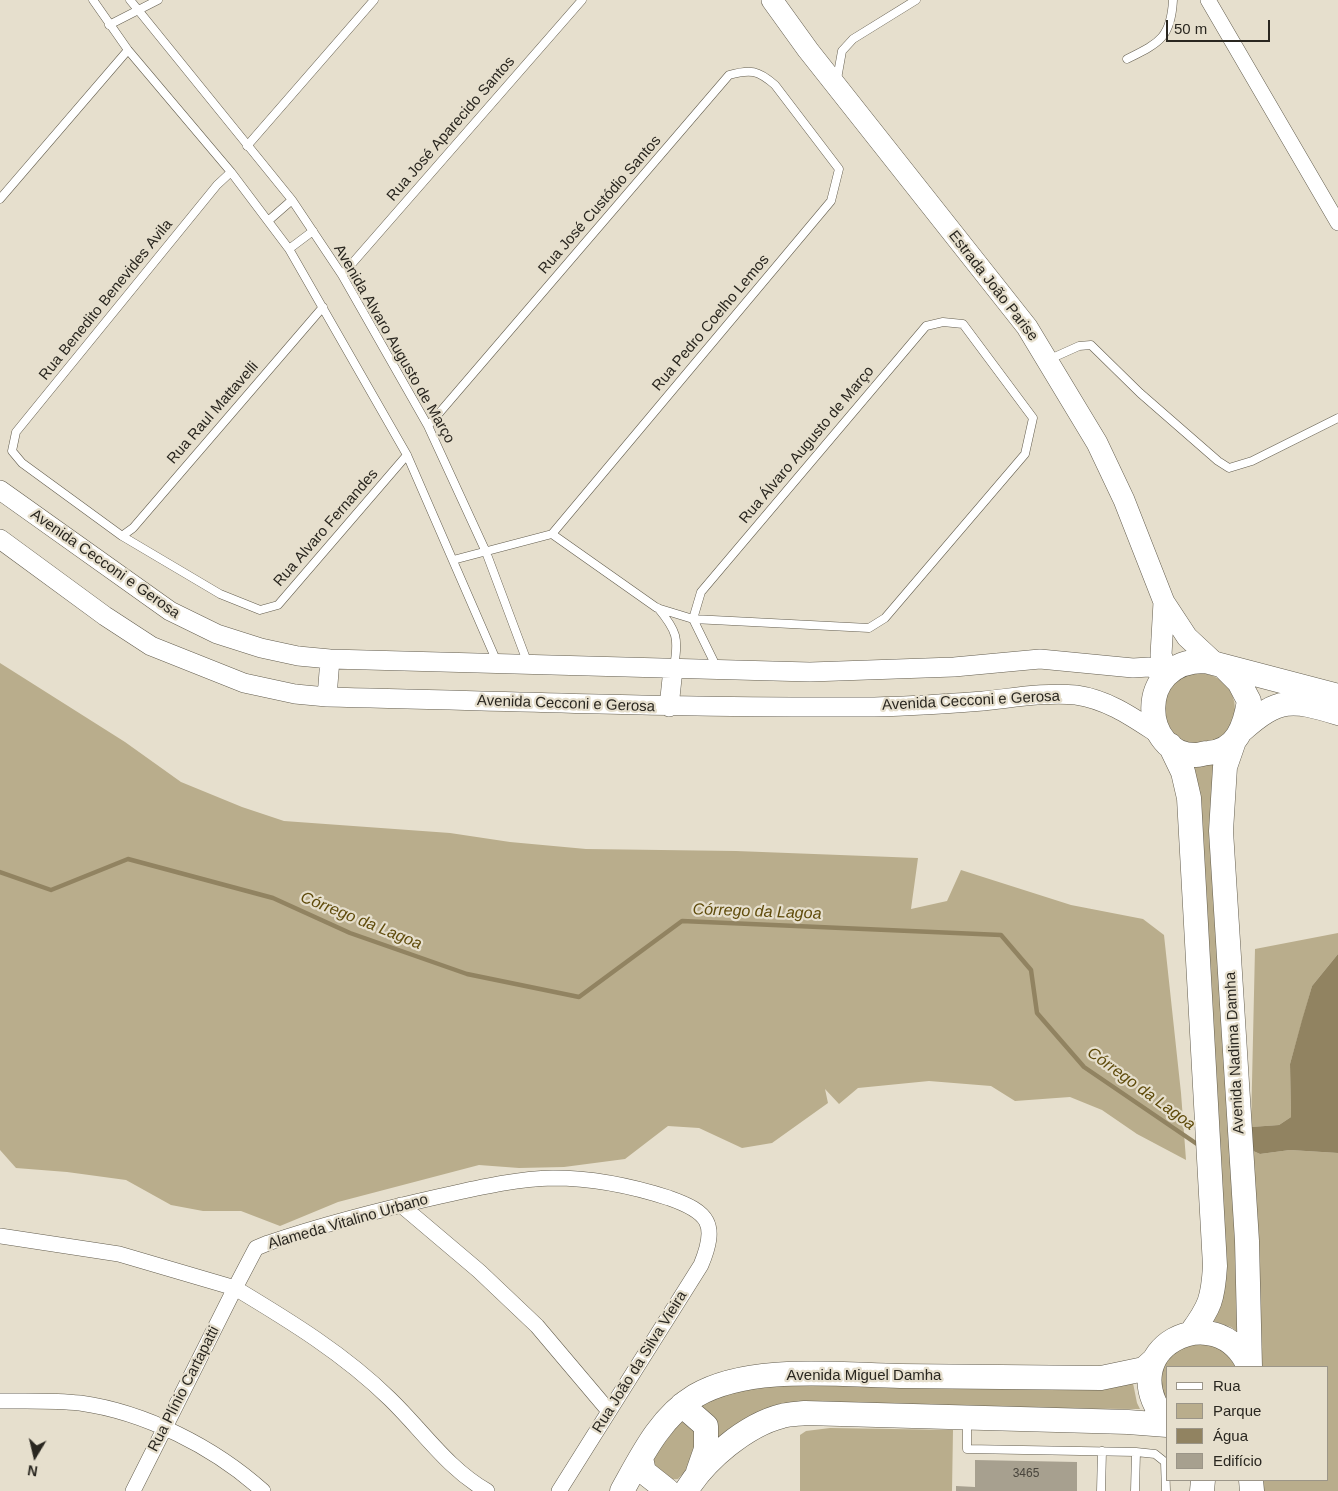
<!DOCTYPE html>
<html>
<head>
<meta charset="utf-8">
<style>
	body { margin:0 }
	#map { position:relative; width:1338px; height:1491px; overflow:hidden; background:#e6dfcd; font-family:Arial,sans-serif }
	canvas { display:block }
	.legend { position:absolute; left:1166px; top:1366px; width:162px; height:115px; box-sizing:border-box; background:#e6dfcd; border:1px solid #9b9588; margin:0; padding:6px 9px; list-style:none; font-size:15px; color:#2a2720 }
	.legend li { display:flex; align-items:center; gap:10px; height:25px }
	.legend b { width:25px; border:1px solid #9b9588 }
	.north { position:absolute; left:10px; top:1431px; width:50px; height:50px; -webkit-text-stroke:4px #e6dfcd; paint-order:stroke; rotate:189deg; font-size:14px; font-weight:700; line-height:20px; text-align:center; color:#2a2720 }
	.north::after { content:''; display:block; margin:auto; width:18px; height:22px; background:#2a2720; clip-path:polygon(50% 0,100% 100%,50% 72%,0 100%) }
	.scale { position:absolute; left:1166px; top:20px; width:104px; height:22px; box-sizing:border-box; border:2px solid #2a2720; border-top:0; padding-left:6px; font-size:15px; line-height:18px; white-space:nowrap; color:#2a2720; -webkit-text-stroke:4px #e6dfcd; paint-order:stroke }
</style>
</head>
<body>
<div id="map">
<canvas width="1338" height="1491"></canvas>
<ul class="legend">
<li><b style="height:6px;background:#fff"></b>Rua</li>
<li><b style="height:14px;background:#b9ad8c"></b>Parque</li>
<li><b style="height:14px;background:#918361"></b>Água</li>
<li><b style="height:14px;background:#a7a08f"></b>Edifício</li>
</ul>
<div class="north">N</div>
<div class="scale">50 m</div>
</div>
<script>
const ctx = document.querySelector('canvas').getContext('2d');
ctx.lineJoin = 'round';
function fillPath(path, color) {
  ctx.fillStyle = color;
  ctx.fill(path, 'evenodd');
}
function stroke(path, color, width, dash) {
  ctx.strokeStyle = color;
  ctx.lineWidth = width;
  ctx.lineCap = dash ? 'butt' : 'round';
  ctx.setLineDash(dash || []);
  ctx.stroke(path);
}
function label(font, color, halo, rows, align = 'center') {
  ctx.font = font + ' Arial,sans-serif';
  ctx.lineWidth = 4.5;
  ctx.setLineDash([]);
  ctx.textBaseline = 'middle';
  ctx.strokeStyle = halo;
  ctx.fillStyle = color;
  for (const [text, x, y, turn = 0] of rows) {
    ctx.save();
    ctx.translate(x, y);
    ctx.rotate((+turn || 0) * Math.PI / 180);
    ctx.textAlign = isNaN(turn) ? turn : align;
    if (halo) ctx.strokeText(text, 0, 0);
    ctx.fillText(text, 0, 0);
    ctx.restore();
  }
}
const green = new Path2D(`
	M0,663l125,79 56,40 61,25 42,14 166,12 60,9 76,7 150,2 182,7 -7,51 36,-8 14,-31 110,35 72,14 21,16 17,158 5,67 -49,-26 -35,-24 -32,-13 -55,4 -24,-15 -62,-5 -71,7 -19,16 -14,-15 3,14 -56,40 -30,5 -43,-20 -31,-2 -43,33 -61,8 -45,1 -40,-3 -141,37 -58,24 -39,-15h-38l-32,-6 -45,-25 -59,-8 -51,-4 -16,-18z
	M1163 709a36 36 0 1 1 72 0a36 36 0 1 1-72 0Z
	M1219,759l21,575 -9,-7 -21,-7 13,-24 3,-15 -39,-520z
	M1338,933v21l-26,32 -22,78 1,53 -12,8 -28,2 4,-178z
	M1251,1150l9,4 30,-4 48,3v338h-78v-11h67v-113h-67z
	M1217,1344l22,23h-72v36c-15,-26 -5,-39 14,-58z
	M772,1383l330,6 31,-6 4,20 3,6 -338,-2 -85,34 -19,-36 18,-12z
	M681,1421h7l14,8 -13,38 -11,12c-15,2 -26,-7 -24,-22z
	M830,1428l123,2 -1,61h-152v-56l6,-4z`);
const water = new Path2D(`
	M1338,954v199l-48,-3 -30,4 -9,-4v-23l28,-2 12,-8 -1,-53 12,-44 10,-34z`);
const stream = new Path2D(`
	M0,872l51,18 77,-31 145,39 77,35 117,41 112,23 103,-76 319,14 30,35 6,43 47,54 113,77`);
const building = new Path2D(`
	M975,1460l102,2v29h-121v-5l19,1z`);
const service = new Path2D(`
	M93,0l35,50 103,122 58,77 118,206 90,207
	M130,0l162,200 50,75 86,151 58,126 42,112
	M109,25l49,-25
	M1127,59c32,-16 44,-21 46,-59
	M837,79l5,-28 11,-12 63,-39
	M247,146l127,-146
	M231,172l-14,13 -201,247 -4,19 10,12 100,73 98,58 40,16 18,-5 129,-150
	M0,199l128,-149
	M268,221l24,-21
	M289,249l24,-18
	M342,275l240,-275
	M1050,359l29,-13 12,-1 49,48 78,68 11,7 23,-7 86,-43
	M428,426l301,-351c21,-6 29,-5 46,10l64,84 -8,32 -279,333
	M122,536l11,-8 190,-221
	M453,560l99,-26 105,74 36,11 176,9 16,-10 140,-164 8,-36 -70,-94 -20,-2 -17,4 -225,266 -8,27 24,49
	M658,608c19,23 21,30 16,59
	M967,1419v30l169,3 19,2 10,8 1,29
	M1101,1491l1,-40
	M1135,1491l1,-39`);
const minor = new Path2D(`
	M1208,0l130,223
	M401,1205l78,66 58,55 71,84
	M0,1236l119,18 116,34 21,-40 12,-5c56,-19 115,-34 173,-47 37,-8 73,-17 112,-18 38,0 79,8 116,20 40,14 49,26 32,67l-142,226
	M0,1401c26,0 54,-1 80,2 65,9 134,44 183,88
	M133,1491l102,-203c55,33 109,66 155,111 33,32 57,69 97,92`);
const tertiary = new Path2D(`
	M0,490l170,121 47,23 44,14 37,8 32,3 480,13 144,-5 86,-8 93,9 16,-1 19,6
	M0,539l105,77 46,30 93,37 51,11 32,3c179,4 357,11 537,10 39,0 79,-3 119,-6 30,-3 63,-9 93,-6 34,5 59,24 87,42
	M327,697l3,-38
	M669,707l4,-38`);
const secondary = new Path2D(`
	M772,0l36,50 219,277 70,116 27,57 40,102 23,35 28,26
	M1164,602l-3,53 7,18`);
const primary = new Path2D(`
	M1225,668l14,14 10,19c-4,25 -12,50 -41,52 -4,0 -8,2 -12,2 -55,1 -62,-95 9,-94l133,35
	M1242,730c37,-33 50,-31 96,-17
	M1234,741l-9,26 -4,64 26,410 3,126
	M1170,745l13,27 6,26 26,468c-2,33 -5,41 -24,67
	M682,1405l24,21v23l-8,23
	M1167,1422c-60,-73 51,-128 82,-55
	M641,1458l3,14 24,19
	M1251,1480l1,11
	M622,1491c19,-34 38,-74 73,-95 54,-32 144,-21 205,-20 67,1 134,1 201,2l43,-9 10,-9
	M686,1491c19,-31 60,-66 96,-75 7,-2 15,-2 23,-3l323,9 39,3
	M1202,1491l1,-11`);
const numberNames = [
	["3465",1026,1474]
];
const streetNames = [
	["Rua José Aparecido Santos",451,129,-49],
	["Rua José Custódio Santos",600,205,-49],
	["Estrada João Parise",993,286,52],
	["Rua Benedito Benevides Avila",106,300,-51],
	["Rua Pedro Coelho Lemos",711,323,-50],
	["Avenida Alvaro Augusto de Março",394,344,60],
	["Rua Raul Mattavelli",213,413,-49],
	["Rua Álvaro Augusto de Março",807,445,-50],
	["Rua Alvaro Fernandes",326,528,-49],
	["Avenida Cecconi e Gerosa",105,564,35],
	["Avenida Cecconi e Gerosa",971,701,-3],
	["Avenida Cecconi e Gerosa",566,704,2],
	["Avenida Nadima Damha",1235,1053,-93],
	["Alameda Vitalino Urbano",348,1222,-16],
	["Rua João da Silva Vieira",640,1362,-58],
	["Avenida Miguel Damha",864,1376],
	["Rua Plínio Cartapatti",184,1389,-63]
];
const waterNames = [
	["Córrego da Lagoa",757,912,2],
	["Córrego da Lagoa",361,921,22],
	["Córrego da Lagoa",1141,1089,36]
];
fillPath(green, '#b9ad8c');
fillPath(water, '#918361');
stroke(stream, '#918361', 4.5);
fillPath(building, '#a7a08f');
stroke(service, '#635d4e', 9);
stroke(minor, '#635d4e', 16);
stroke(tertiary, '#635d4e', 20);
stroke(secondary, '#635d4e', 22);
stroke(primary, '#635d4e', 25);
stroke(service, '#fff', 8);
stroke(minor, '#fff', 15);
stroke(tertiary, '#fff', 19);
stroke(secondary, '#fff', 21);
stroke(primary, '#fff', 24);
label('12px', '#49453c', null, numberNames);
label('15px', '#2a2720', '#e6dfcd', streetNames);
label('italic 16px', '#5f4b0b', '#e6dfcd', waterNames);
</script>
</body>
</html>
